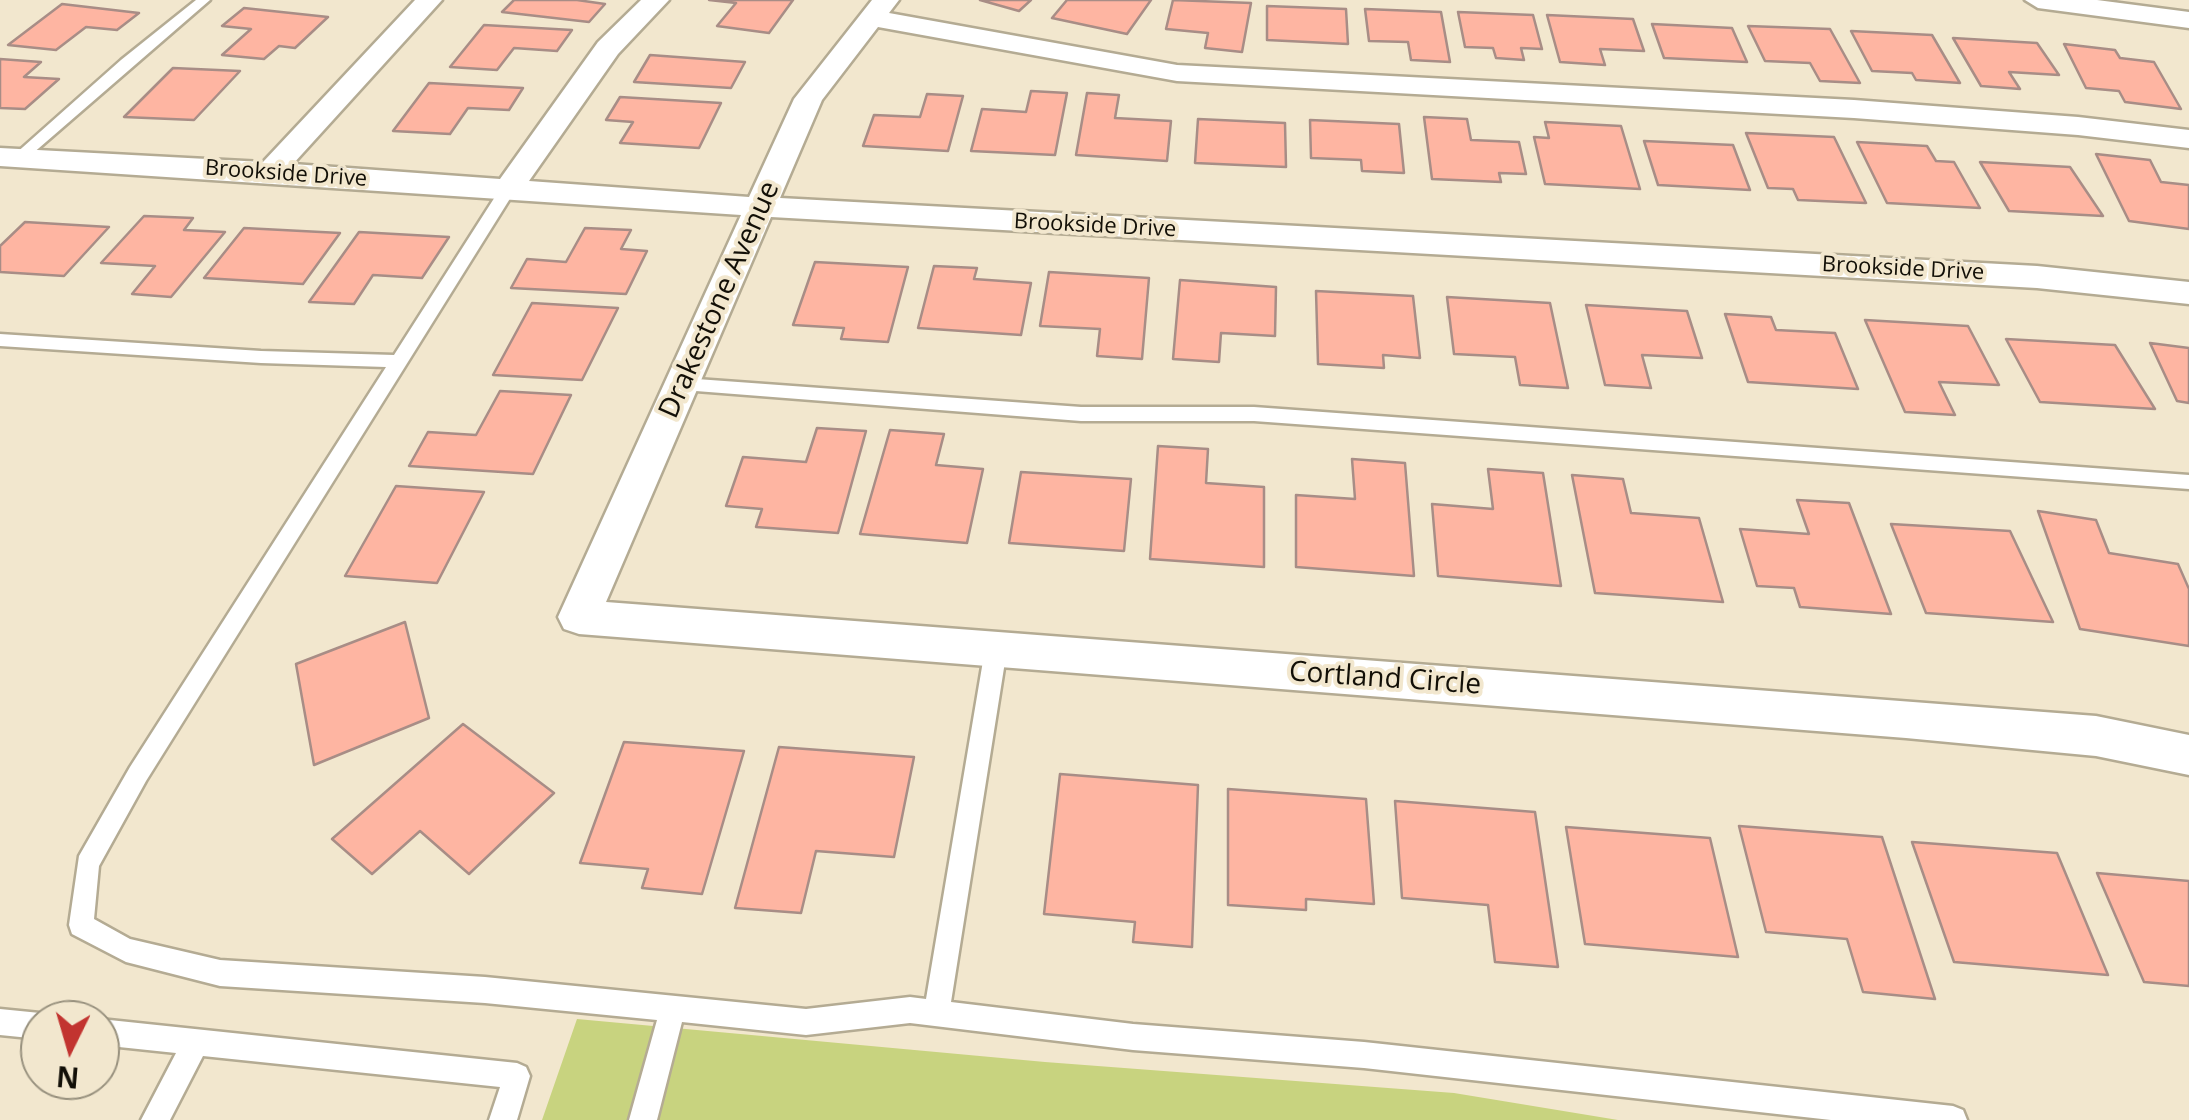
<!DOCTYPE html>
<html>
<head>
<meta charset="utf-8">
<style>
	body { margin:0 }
	#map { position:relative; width:2189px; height:1120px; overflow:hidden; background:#f2e7ce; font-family:"Open Sans",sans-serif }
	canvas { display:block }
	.north { position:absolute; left:20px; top:1000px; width:100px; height:100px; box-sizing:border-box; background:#f2e7ce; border:2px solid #98917e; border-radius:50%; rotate:185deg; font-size:28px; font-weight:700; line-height:40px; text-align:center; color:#120f07 }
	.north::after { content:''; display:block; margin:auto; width:35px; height:45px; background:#c23430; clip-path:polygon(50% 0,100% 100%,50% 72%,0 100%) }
</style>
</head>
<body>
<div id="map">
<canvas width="2189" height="1120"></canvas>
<div class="north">N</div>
</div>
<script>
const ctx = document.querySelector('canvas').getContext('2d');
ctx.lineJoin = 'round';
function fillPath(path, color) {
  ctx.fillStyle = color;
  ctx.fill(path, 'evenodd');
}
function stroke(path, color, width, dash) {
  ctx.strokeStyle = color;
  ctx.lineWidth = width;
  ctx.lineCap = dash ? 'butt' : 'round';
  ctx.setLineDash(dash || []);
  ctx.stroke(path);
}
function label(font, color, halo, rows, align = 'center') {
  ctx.font = font + ' "Open Sans",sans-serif';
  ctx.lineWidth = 8;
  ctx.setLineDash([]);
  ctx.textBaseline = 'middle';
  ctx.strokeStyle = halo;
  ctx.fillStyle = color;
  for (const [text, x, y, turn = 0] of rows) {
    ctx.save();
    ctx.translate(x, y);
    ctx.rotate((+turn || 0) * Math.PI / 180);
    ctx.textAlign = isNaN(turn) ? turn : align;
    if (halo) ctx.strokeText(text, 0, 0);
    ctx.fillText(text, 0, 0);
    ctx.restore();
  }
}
const green = new Path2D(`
	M577,1019l468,43 409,31 164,27h-1076z`);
const building = new Path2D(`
	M514,0h63l28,4 -16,18 -87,-10z
	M709,0h84l-24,33 -52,-7 19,-23z
	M980,0h51l-12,11z
	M1067,0h84l-24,34 -75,-16z
	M1173,0l78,3 -9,49 -37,-4 3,-15 -42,-4z
	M62,4l77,9 -22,17 -31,-3 -30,23 -48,-5z
	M1267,6l79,3 2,35 -81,-4z
	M244,8l84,9 -33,31 -16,-2 -15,13 -42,-4 29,-26 -29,-3z
	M1365,9l76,3 9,50 -39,-2 -3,-18 -39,-1z
	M1458,12l75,3 9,34 -21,-1 3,12 -28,-2 -3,-10 -28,-1z
	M1547,15l86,4 11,32 -44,-2 5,16 -45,-3z
	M1652,24l80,4 15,34 -83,-4z
	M484,25l88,5 -15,21 -43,-3 -17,22 -47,-3z
	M1748,26l82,3 30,54 -40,-2 -10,-18 -45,-2z
	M1851,31l81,4 28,48 -44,-3 -4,-7 -40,-2z
	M1953,38l84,5 22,32 -50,-3 11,17 -39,-3z
	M2064,44l51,6 5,8 34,4 27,47 -56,-7 -6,-11 -33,-3z
	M650,55l95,7 -14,26 -97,-6z
	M0,59l41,3 -17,15 35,2 -34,30 -25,-1z
	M173,68l67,3 -46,49 -70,-3z
	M429,83l94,5 -14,22 -41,-2 -18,26 -57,-3z
	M1031,91l36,2 -12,62 -84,-4 11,-42 44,3z
	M1087,93l32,2 -4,23 56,3 -4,40 -91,-6z
	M927,94l36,2 -15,55 -85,-5 11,-31 46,2z
	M620,97l101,6 -22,45 -79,-5 13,-21 -27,-2z
	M1424,117l43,2 4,21 48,2 7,32 -27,-1 2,9 -69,-3z
	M1198,119l87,4 1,44 -91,-4z
	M1310,120l89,4 5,49 -42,-2 -1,-11 -50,-2z
	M1545,122l76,4 19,63 -95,-5 -11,-47 15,1z
	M1746,133l88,4 32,66 -68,-3 -5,-11 -25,-1z
	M1644,141l89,4 17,45 -92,-5z
	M1857,142l70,4 9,15 18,1 26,46 -93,-5z
	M2096,154l54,6 11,22 28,3v44l-60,-8z
	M1980,162l90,5 33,49 -94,-5z
	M144,216l49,2 -9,12 41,2 -54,65 -39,-3 23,-28 -54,-3z
	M25,222l84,5 -45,49 -64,-4v-26z
	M244,228l96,5 -37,51 -99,-6z
	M585,228l46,2 -10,19 26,2 -21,43 -115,-6 16,-29 39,3z
	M359,232l90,5 -27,41 -49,-3 -19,29 -45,-2z
	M815,262l93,5 -20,75 -47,-3 3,-11 -51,-3z
	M934,266l43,2 -3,11 57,4 -10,52 -103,-7z
	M1049,272l100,6 -7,81 -45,-3 3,-27 -60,-3z
	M1180,280l96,7 -1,49 -54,-3 -2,29 -46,-3z
	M1316,291l97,5 7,62 -37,-3 1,13 -66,-4z
	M1447,297l103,6 18,85 -48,-3 -5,-28 -61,-3z
	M532,303l86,5 -36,72 -89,-5z
	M1586,305l101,6 15,47 -60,-3 9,33 -46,-3z
	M1725,314l46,3 5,13 59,3 23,56 -110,-7z
	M1865,320l103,6 31,59 -60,-3 16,33 -50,-3z
	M2006,339l109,6 40,64 -115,-7z
	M2150,343l39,5v55l-12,-2z
	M500,391l71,4 -38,79 -124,-8 19,-34 48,3z
	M817,428l49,3 -28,102 -82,-6 6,-18 -36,-3 17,-49 63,5z
	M890,430l54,4 -8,31 47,4 -16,74 -107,-9z
	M1158,446l50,3 -2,34 58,4v80l-114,-8z
	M1352,459l53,4 9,113 -118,-9v-72l59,4z
	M1488,469l55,4 18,113 -123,-10 -6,-72 61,5z
	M1021,472l110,7 -7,72 -115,-8z
	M1572,475l51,4 8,34 68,5 24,84 -128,-9z
	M396,486l88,6 -47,91 -92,-7z
	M1797,500l52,3 42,111 -91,-7 -6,-19 -37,-2 -17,-57 69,5z
	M2038,511l58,9 13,33 69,11 11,25v57l-109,-17z
	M1891,524l119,7 43,91 -127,-9z
	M405,622l24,96 -115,47 -18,-101z
	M463,724l91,69 -85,81 -49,-43 -48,43 -40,-35z
	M624,742l120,9 -42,143 -60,-6 6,-19 -68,-6z
	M779,747l135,10 -20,100 -78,-6 -15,62 -66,-5z
	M1060,774l138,11 -6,162 -59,-5 2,-20 -91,-8z
	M1228,789l138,10 8,105 -68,-5v11l-78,-5z
	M1395,801l140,11 23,155 -63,-5 -7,-57 -86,-7z
	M1739,826l143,11 53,162 -72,-7 -16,-53 -81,-7z
	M1566,827l144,11 28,119 -153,-13z
	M1912,842l145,11 51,122 -154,-13z
	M2097,873l92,8v105l-45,-4z`);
const service = new Path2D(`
	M196,0h14l-186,161h-10v-6l107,-95z
	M508,184l8,5 -370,592 -47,85 -5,53 36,20 90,21 265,17 321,32 104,-12 16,2 59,-350 4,-6 7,-3 7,3 4,6 -56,353 182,22 231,18 589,64 10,4 4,10h-136l-467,-52 -231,-18 -223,-27 -104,12 -124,-13 -25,98h-28l28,-100 -172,-17 -265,-17 -94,-24 -54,-28 -3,-9 10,-69 51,-89 256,-400 -125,-4 -261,-17v-12l261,17 133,4 106,-166z
	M683,378l398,29h173l935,68v14l-935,-68h-173l-398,-31 -9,-6z
	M0,1009l40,4 10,7h-10v19l-40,-4z
	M100,1019l417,44 9,4 4,9 -13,44h-28l11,-33 -297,-31 -33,64h-29l35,-67 -76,-8z`);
const minor = new Path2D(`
	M415,0h27l-149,164 207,15 98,-137 43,-42h28l-51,54 -89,127 220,16 45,-98 78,-99h27l-10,13 288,52 677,35 224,17 111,13v18l-111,-13 -224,-17 -677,-37 -299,-54 -56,73 -42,98 1257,68 152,16v22l-152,-16 -1266,-71 -165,385 1490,114 93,19v40l-93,-19 -190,-18 -1327,-104 -15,-5 -6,-12 183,-402 -741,-49v-18l263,14z
	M2025,0h72l92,12v16l-151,-20z`);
const farStreetnames = [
	["Brookside Drive",286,174,4],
	["Brookside Drive",1095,226,3],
	["Brookside Drive",1903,269,3]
];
const streetNames = [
	["Drakestone Avenue",720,300,-66],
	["Cortland Circle",1385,679,4]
];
fillPath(green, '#c8d37f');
fillPath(building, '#feb5a2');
stroke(building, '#a88d86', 2.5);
stroke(service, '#b4ab93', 5);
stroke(minor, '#b4ab93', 5);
fillPath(service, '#fff');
fillPath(minor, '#fff');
label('22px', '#120f07', '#f2e7ce', farStreetnames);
label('28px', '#120f07', '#f2e7ce', streetNames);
</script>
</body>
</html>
